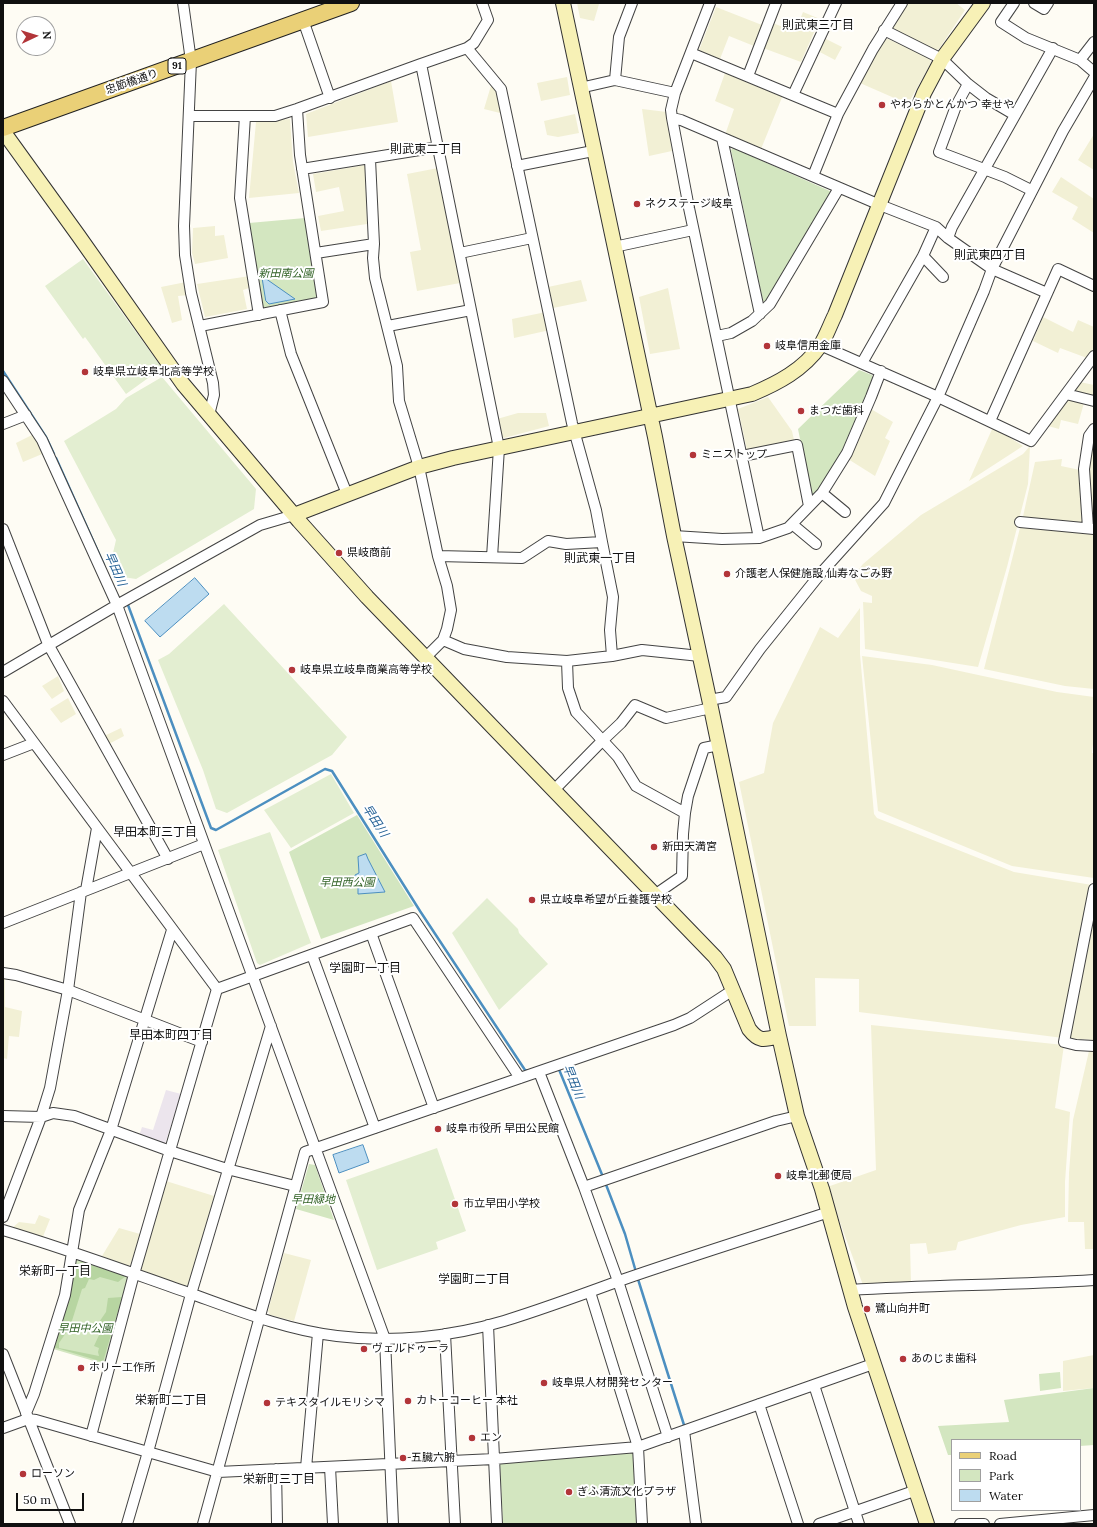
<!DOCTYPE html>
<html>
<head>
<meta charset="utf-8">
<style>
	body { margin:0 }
	#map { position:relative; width:1097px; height:1527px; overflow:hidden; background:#fefcf4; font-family:Lora,serif }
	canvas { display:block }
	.frame { position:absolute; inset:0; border:4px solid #101010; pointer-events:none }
	.legend { position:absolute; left:951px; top:1439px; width:130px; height:72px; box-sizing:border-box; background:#fff; border:1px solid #9f9f9f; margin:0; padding:5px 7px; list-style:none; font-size:12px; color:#101010 }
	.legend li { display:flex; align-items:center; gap:8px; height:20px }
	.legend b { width:20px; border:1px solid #9f9f9f }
	.north { position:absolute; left:16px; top:16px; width:40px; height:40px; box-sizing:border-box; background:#fff; border:1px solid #9f9f9f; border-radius:50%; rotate:86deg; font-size:11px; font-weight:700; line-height:16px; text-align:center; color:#101010 }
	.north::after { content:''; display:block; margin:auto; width:14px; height:18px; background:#b23539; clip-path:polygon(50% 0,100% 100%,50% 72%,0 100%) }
	.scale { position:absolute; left:16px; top:1493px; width:68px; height:18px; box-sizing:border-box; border:2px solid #101010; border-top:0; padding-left:5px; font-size:12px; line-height:14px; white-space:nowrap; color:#101010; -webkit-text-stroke:3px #fff; paint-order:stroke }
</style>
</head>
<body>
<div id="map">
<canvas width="1097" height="1527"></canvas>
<div class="frame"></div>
<ul class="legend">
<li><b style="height:5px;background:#ead077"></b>Road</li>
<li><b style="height:11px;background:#d3e6c0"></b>Park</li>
<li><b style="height:11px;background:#bddcf0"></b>Water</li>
</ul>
<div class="north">N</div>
<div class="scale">50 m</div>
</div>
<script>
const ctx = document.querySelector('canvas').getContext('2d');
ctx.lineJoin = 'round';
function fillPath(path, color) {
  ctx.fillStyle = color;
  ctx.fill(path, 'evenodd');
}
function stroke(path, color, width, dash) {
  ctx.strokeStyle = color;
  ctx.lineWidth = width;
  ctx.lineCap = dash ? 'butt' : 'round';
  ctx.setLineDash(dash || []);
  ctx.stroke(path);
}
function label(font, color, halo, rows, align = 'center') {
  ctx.font = font + ' Lora,"Noto Sans JP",serif';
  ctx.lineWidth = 4;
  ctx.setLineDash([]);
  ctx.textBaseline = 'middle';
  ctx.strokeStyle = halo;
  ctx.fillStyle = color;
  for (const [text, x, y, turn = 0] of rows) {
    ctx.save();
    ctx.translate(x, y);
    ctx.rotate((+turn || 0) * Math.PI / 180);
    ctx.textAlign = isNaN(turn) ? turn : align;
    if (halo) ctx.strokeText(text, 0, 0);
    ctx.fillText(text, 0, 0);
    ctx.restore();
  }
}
const industrial = new Path2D(`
	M166,1090l15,4 -17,53 -26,-8 4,-12 11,3z`);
const farmland = new Path2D(`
	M577,3h24l-2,1 -5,17 -14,-3z
	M907,3h49l9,7 -26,39 -5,2 -42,-20 -1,-5z
	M716,7l46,18 -8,21 -25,-10 -9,23 -20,-7 -1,-2z
	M803,12l17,7 -19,43 -38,-14 10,-25 22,9z
	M822,37l20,10 -7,13 -19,-10z
	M888,39l42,19 1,5 -23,41 -48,-21 24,-43z
	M725,73l58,22 -22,54 -36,-14 9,-26 -19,-8z
	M567,77l3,18 -29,6 -4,-18z
	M493,79l11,35 -20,-5z
	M391,81l7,41 -90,15 -2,-23z
	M642,109l25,3 5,39 -23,5z
	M575,114l4,19 -21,4 -11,-2 -3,-14z
	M290,119l3,43 6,31 -50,5 7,-76z
	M1094,134v36l-16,-10z
	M365,165l2,59 -46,7 -3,-15 26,-5 -5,-24 -23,5 -3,-18z
	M438,168l22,115 -43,8 -7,-39 11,-2 -14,-76z
	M1061,177l33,22v34l-22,-14 6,-12 -26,-15z
	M215,226v10l9,-1 4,23 -33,6 -3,-11 1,-25z
	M250,276l2,11 -9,3 4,19 -42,8 -8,-33z
	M581,280l6,21 -34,7 -5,-21z
	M186,282l3,13 -11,1 4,24 -10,3 -11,-36z
	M668,288l12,61 -30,5 -11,-57z
	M546,312l4,18 -36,8 -2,-19z
	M1043,317l30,15 5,-12 16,7v21l-7,10 -27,-10 -2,5 -25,-12z
	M1080,382l14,3v13l-19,-5 -1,-3z
	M768,397l24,34 2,9 -47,10 -9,-41z
	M1070,398l14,5 -6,21 -17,-4 -2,9 -11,-3 19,-26z
	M871,409l22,13 -8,16 5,3 -15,35 -27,-17z
	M518,413h28l3,13 -45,12 -3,-2 -4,-17z
	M993,427l30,19 -54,35z
	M36,433l11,19 -24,10 -7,-19z
	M1091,437l3,1v89h-3l-4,-38z
	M1030,446l-2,38 -21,83 -29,100 -113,-18 -2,-47 9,1v-7l-11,-5 -8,-15 10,-12 58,-49 102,-61z
	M1062,459l-1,7 19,4 4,56 -62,-5 13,-59z
	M1021,524l73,8v157l-29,-3 -81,-17z
	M860,608v46l14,160 3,4 137,54 78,13 -29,153 -204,-26v-33l-44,-1 1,48h-27l-50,-244 25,-9 9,-50 47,-96 18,11z
	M862,656l70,9 125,27 37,5v38l-2,18h2v125l-82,-12 -134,-55z
	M58,676l6,15 -12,8 -10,-13z
	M68,698l8,16 -15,9 -11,-14z
	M121,728l3,8 -17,9 -5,-8z
	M1094,900v140l-27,-2z
	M5,976v31l17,4 -3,26 -10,-1 -2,23 -4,-1v-81z
	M871,1025l193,20 -9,63 15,4 -5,70v35l-44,8 -63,17 -2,8 -28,4 -2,-11 -16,1 1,39 -48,2 -36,-98 49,-17z
	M1094,1048v201h-9l-1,-27h-16l1,-49 4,-53 16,-69z
	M166,1181l48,15 -25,88 -4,2 -44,-15 -1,-3z
	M39,1215l11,4 -8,20 -31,-10 8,-7 16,2z
	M119,1228l21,6 -9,30 -3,2 -26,-10z
	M284,1253l27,7 -17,61 -24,-6 -2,-4z
	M1094,1355v33l-31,3v-30z`);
const green = new Path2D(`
	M733,148l99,44 -67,110 -2,-1 -32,-151z
	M305,218l13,76 -3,4 -50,11 -3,-2 -13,-84z
	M859,370l13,5 1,4 -32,74 -26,42 -4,-2 -13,-64z
	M357,815l57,91 -93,33 -32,-87z
	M309,1164l6,1 19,55 -38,-11z
	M77,1259l51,17 -24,88 -54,-16z
	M1060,1372l1,16 -21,3 -1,-17z
	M1094,1388v57l-14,1v-6h-128v15h-4l-10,-29 71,-4 -5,-22z
	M635,1453l3,71h-135l-3,-61z`);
const forest = new Path2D(`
	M81,1262l45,14 -8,6 -18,-5 -6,3 -5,-1 -4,9 -3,1 -12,38 -11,16v5l40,8 -1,-4 1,-4 -5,-2 6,-13 -5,-5 11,-16 2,-14 14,-1 -19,65 -50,-15 22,-79z`);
const pitch = new Path2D(`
	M83,259l79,109 -36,26 -41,-57 -2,2 -38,-53z
	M162,377l94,112 -2,20 -118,70 -13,-2 -10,-24 3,-13 -52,-99 52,-32 10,-11z
	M224,604l123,133 -15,18 -105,58 -11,-4 -13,-39 -45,-110 11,-6z
	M331,774l23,39 -63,35 -27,-38z
	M270,832l41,111 -51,22 -3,-2 -39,-113z
	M487,898l31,31 1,4 29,31 -49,46 -47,-77z
	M437,1148l29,83 -30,11 2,7 -61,21 -31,-90z`);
const water = new Path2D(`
	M262,276l33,23 -26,5 -3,-3z
	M195,578l14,16 -49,43 -15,-16z
	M366,854l2,5 17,33 -27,2v-8c-4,-3 -5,-6 -3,-11l4,-2 -1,-16z
	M363,1145l6,17 -30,11 -6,-18z`);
const stream = new Path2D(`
	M3,371l43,66 8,17
	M56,458l48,107
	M126,603l2,2 83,223 5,2 109,-61 7,2 88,140 105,159 5,1
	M558,1067l45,110
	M605,1182l20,52 11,38
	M637,1276l47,149`);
const street = new Path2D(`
	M183,3l8,58 -7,165 1,29 6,38 22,90 1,12 -5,20
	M482,3l6,17 -14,23 -7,5 -46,16 78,384 -7,109
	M710,3l-35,90 -4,17 1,8 17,90 70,330
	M1014,3l-13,19 25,16 54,22 14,12
	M1034,3l10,6 4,-6
	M303,20l27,78
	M884,30l58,29 26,25 18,14 29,17
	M467,48l34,41 71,334 24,87 6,32 11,55 -3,33 2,26
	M691,53l147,61
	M1080,60l14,-18
	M748,76l28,-73
	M615,80l4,-43 13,-34
	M968,84l-12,22 -17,46 66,25 26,13
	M580,88l35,-8 60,13
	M793,95l43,-92
	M189,116h86l22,-7 124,-45
	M245,116l-5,82 19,117
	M672,118l9,2 199,85 56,22 12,11 44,31 55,24
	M722,138l38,176
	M370,159l4,85 -1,14 2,20 22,88 2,35 20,66 19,89 9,30 4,24 -4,19 -4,11 -17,17
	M517,166l76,-15
	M302,169l136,-22
	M813,176l25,-62 35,-65 29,-46
	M948,238l4,-11 101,-179
	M614,247l79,-17
	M316,253l58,-9
	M460,253l72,-15
	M923,256l20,21
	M280,310l11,44 56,140
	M200,326l123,-24 -23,-147 -3,-46
	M388,326l83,-16
	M717,336l14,-3 21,-12 18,-17 69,-116
	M820,345l118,52 93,44 63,-85
	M862,363l61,-107 13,-29
	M3,381l39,59 75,165 268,734 8,185
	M1066,394l28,7
	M990,421l68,-152 36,17
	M3,424l23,-9
	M742,456l55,-11 12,61
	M822,493l23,19
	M1020,522l74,7
	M792,524l24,20
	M1088,528l-4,-59 5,-33 5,-7
	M3,529l45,115 120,215
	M674,536l48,3 37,-1 29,-10 34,-35 25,-40 24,-56 10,-26
	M438,556l84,2 26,-17 18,3 36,-2
	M443,640l21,9 43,8 60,4 45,-5 30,-6 58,6
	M567,661l1,27 8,24 42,45 18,29 49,27
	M3,672l114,-67 143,-80 34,-10
	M709,700l17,-3 34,-48 61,-76 63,-70 54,-106 46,-106 8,-22 71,-138 31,-53
	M3,701l214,288
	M3,755l31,-12
	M554,790l49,-50 18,-17 14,-18 31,13 45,-10
	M1094,889l-30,153 12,3 18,1
	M86,890l11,-62
	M656,894l26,-18 1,-42 2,-21 3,-17 16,-48 15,-3
	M3,923l201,-79
	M371,933l63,175
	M312,955l63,173
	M3,973l13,2 52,15 134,52
	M217,989l196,-71 107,160
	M539,1072l45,115
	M3,1116l38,1 12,-4 21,3 96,35 57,18 68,17
	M3,1217l38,-100 9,-29 18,-98 13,-98
	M3,1230c64,19 126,42 189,64 47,17 95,36 145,42 55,7 114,1 167,-15 39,-12 77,-26 115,-40 69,-24 140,-46 210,-69
	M850,1290c82,-5 163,-5 244,-10
	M590,1292l48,155 4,77
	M488,1325l9,199
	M445,1334l10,190
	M3,1354l67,170
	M814,1385l45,139
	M759,1404l39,120
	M26,1413l8,-19 31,-99 14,-85 32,-80 61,-200
	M3,1428l25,-9 8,1 182,52 276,-13 144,-12 235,-83
	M684,1431l12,93
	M91,1436l43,-162 83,-285
	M668,1437l-50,-156 -34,-94 192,-66 21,-5
	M330,1467l3,57
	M306,1468l12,-135
	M276,1469l1,55
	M127,1524l21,-72 43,-158 80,-268
	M203,1524l102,-372 369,-127 16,-7 43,-28
	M819,1524l98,-34
	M960,1524h24
	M1000,1524l94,-9`);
const secondary = new Path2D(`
	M563,3l92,434 19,99 37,172 68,328 18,80 25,73 33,118 72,217
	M3,131l75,104 105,149 116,137 68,76 348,360 9,12 25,60c10,13 15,11 30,7
	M294,515l125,-48 34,-9 299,-64c26,-11 51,-24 68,-48 6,-9 10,-21 15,-31l89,-222 18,-34 41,-56`);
const primary = new Path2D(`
	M3,128l348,-125`);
const markers = [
	[882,105,4,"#b23539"],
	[637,204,4,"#b23539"],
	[767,346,4,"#b23539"],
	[85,372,4,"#b23539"],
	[801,411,4,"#b23539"],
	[693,455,4,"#b23539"],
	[339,553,4,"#b23539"],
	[727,574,4,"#b23539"],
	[292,670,4,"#b23539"],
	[654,847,4,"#b23539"],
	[532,900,4,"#b23539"],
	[438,1129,4,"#b23539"],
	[778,1176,4,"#b23539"],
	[455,1204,4,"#b23539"],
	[867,1309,4,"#b23539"],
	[364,1349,4,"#b23539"],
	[903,1359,4,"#b23539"],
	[81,1368,4,"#b23539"],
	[544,1383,4,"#b23539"],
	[408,1401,4,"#b23539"],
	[267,1403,4,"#b23539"],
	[472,1438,4,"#b23539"],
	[403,1458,4,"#b23539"],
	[23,1474,4,"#b23539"],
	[569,1492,4,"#b23539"]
];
const shields = [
	[177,66,18]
];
const shieldNames = [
	["91",177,66]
];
const streetNames = [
	["忠節橋通り",132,82,-19]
];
const poiNames = [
	["やわらかとんかつ 幸せや",890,105],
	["ネクステージ岐阜",645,204],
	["岐阜信用金庫",775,346],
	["岐阜県立岐阜北高等学校",93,372],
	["まつだ歯科",809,411],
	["ミニストップ",701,455],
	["県岐商前",347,553],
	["介護老人保健施設 仙寿なごみ野",735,574],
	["岐阜県立岐阜商業高等学校",300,670],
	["新田天満宮",662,847],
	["県立岐阜希望が丘養護学校",540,900],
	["岐阜市役所 早田公民館",446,1129],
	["岐阜北郵便局",786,1176],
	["市立早田小学校",463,1204],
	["鷺山向井町",875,1309],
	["ヴェルドゥーラ",372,1349],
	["あのじま歯科",911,1359],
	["ホリー工作所",89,1368],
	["岐阜県人材開発センター",552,1383],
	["カトーコーヒー 本社",416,1401],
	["テキスタイルモリシマ",275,1403],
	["エン",480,1438],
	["五臓六腑",411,1458],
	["ローソン",31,1474],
	["ぎふ清流文化プラザ",577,1492]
];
const parkNames = [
	["新田南公園",286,274],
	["早田西公園",347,883],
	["早田緑地",313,1200],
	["早田中公園",85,1329]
];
const neighbourhoodNames = [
	["則武東三丁目",818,26],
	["則武東二丁目",426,150],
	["則武東四丁目",990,256],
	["則武東一丁目",600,559],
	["早田本町三丁目",155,833],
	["学園町一丁目",365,969],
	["早田本町四丁目",171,1036],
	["栄新町一丁目",55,1272],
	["学園町二丁目",474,1280],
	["栄新町二丁目",171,1401],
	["栄新町三丁目",279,1480]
];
const waterNames = [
	["早田川",115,569,66],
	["早田川",375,821,57],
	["早田川",573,1082,68]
];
fillPath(industrial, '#ece5ed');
fillPath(farmland, '#f2f0d5');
fillPath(green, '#d3e6c0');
fillPath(forest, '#b7d5a1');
fillPath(pitch, '#e3eed1');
fillPath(water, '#bddcf0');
stroke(water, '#4c8fc0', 1);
stroke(stream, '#4c8fc0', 2.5);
stroke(street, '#434343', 12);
stroke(secondary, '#323232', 16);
stroke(primary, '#212121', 18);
stroke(street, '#fff', 10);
stroke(secondary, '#f7f1b6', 14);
stroke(primary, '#ead077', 16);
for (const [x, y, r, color] of markers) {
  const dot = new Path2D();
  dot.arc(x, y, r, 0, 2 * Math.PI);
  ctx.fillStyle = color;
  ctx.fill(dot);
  stroke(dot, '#fff', 1.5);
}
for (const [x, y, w] of shields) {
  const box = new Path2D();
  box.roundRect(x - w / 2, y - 8, w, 16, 3);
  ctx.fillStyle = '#fff';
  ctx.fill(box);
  stroke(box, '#101010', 1);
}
label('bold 10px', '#101010', null, shieldNames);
label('11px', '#101010', '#fff', streetNames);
label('11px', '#101010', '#fff', poiNames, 'left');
label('italic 11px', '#316226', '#fff', parkNames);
label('12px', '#101010', '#fff', neighbourhoodNames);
label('italic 12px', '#256296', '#fff', waterNames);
</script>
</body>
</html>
